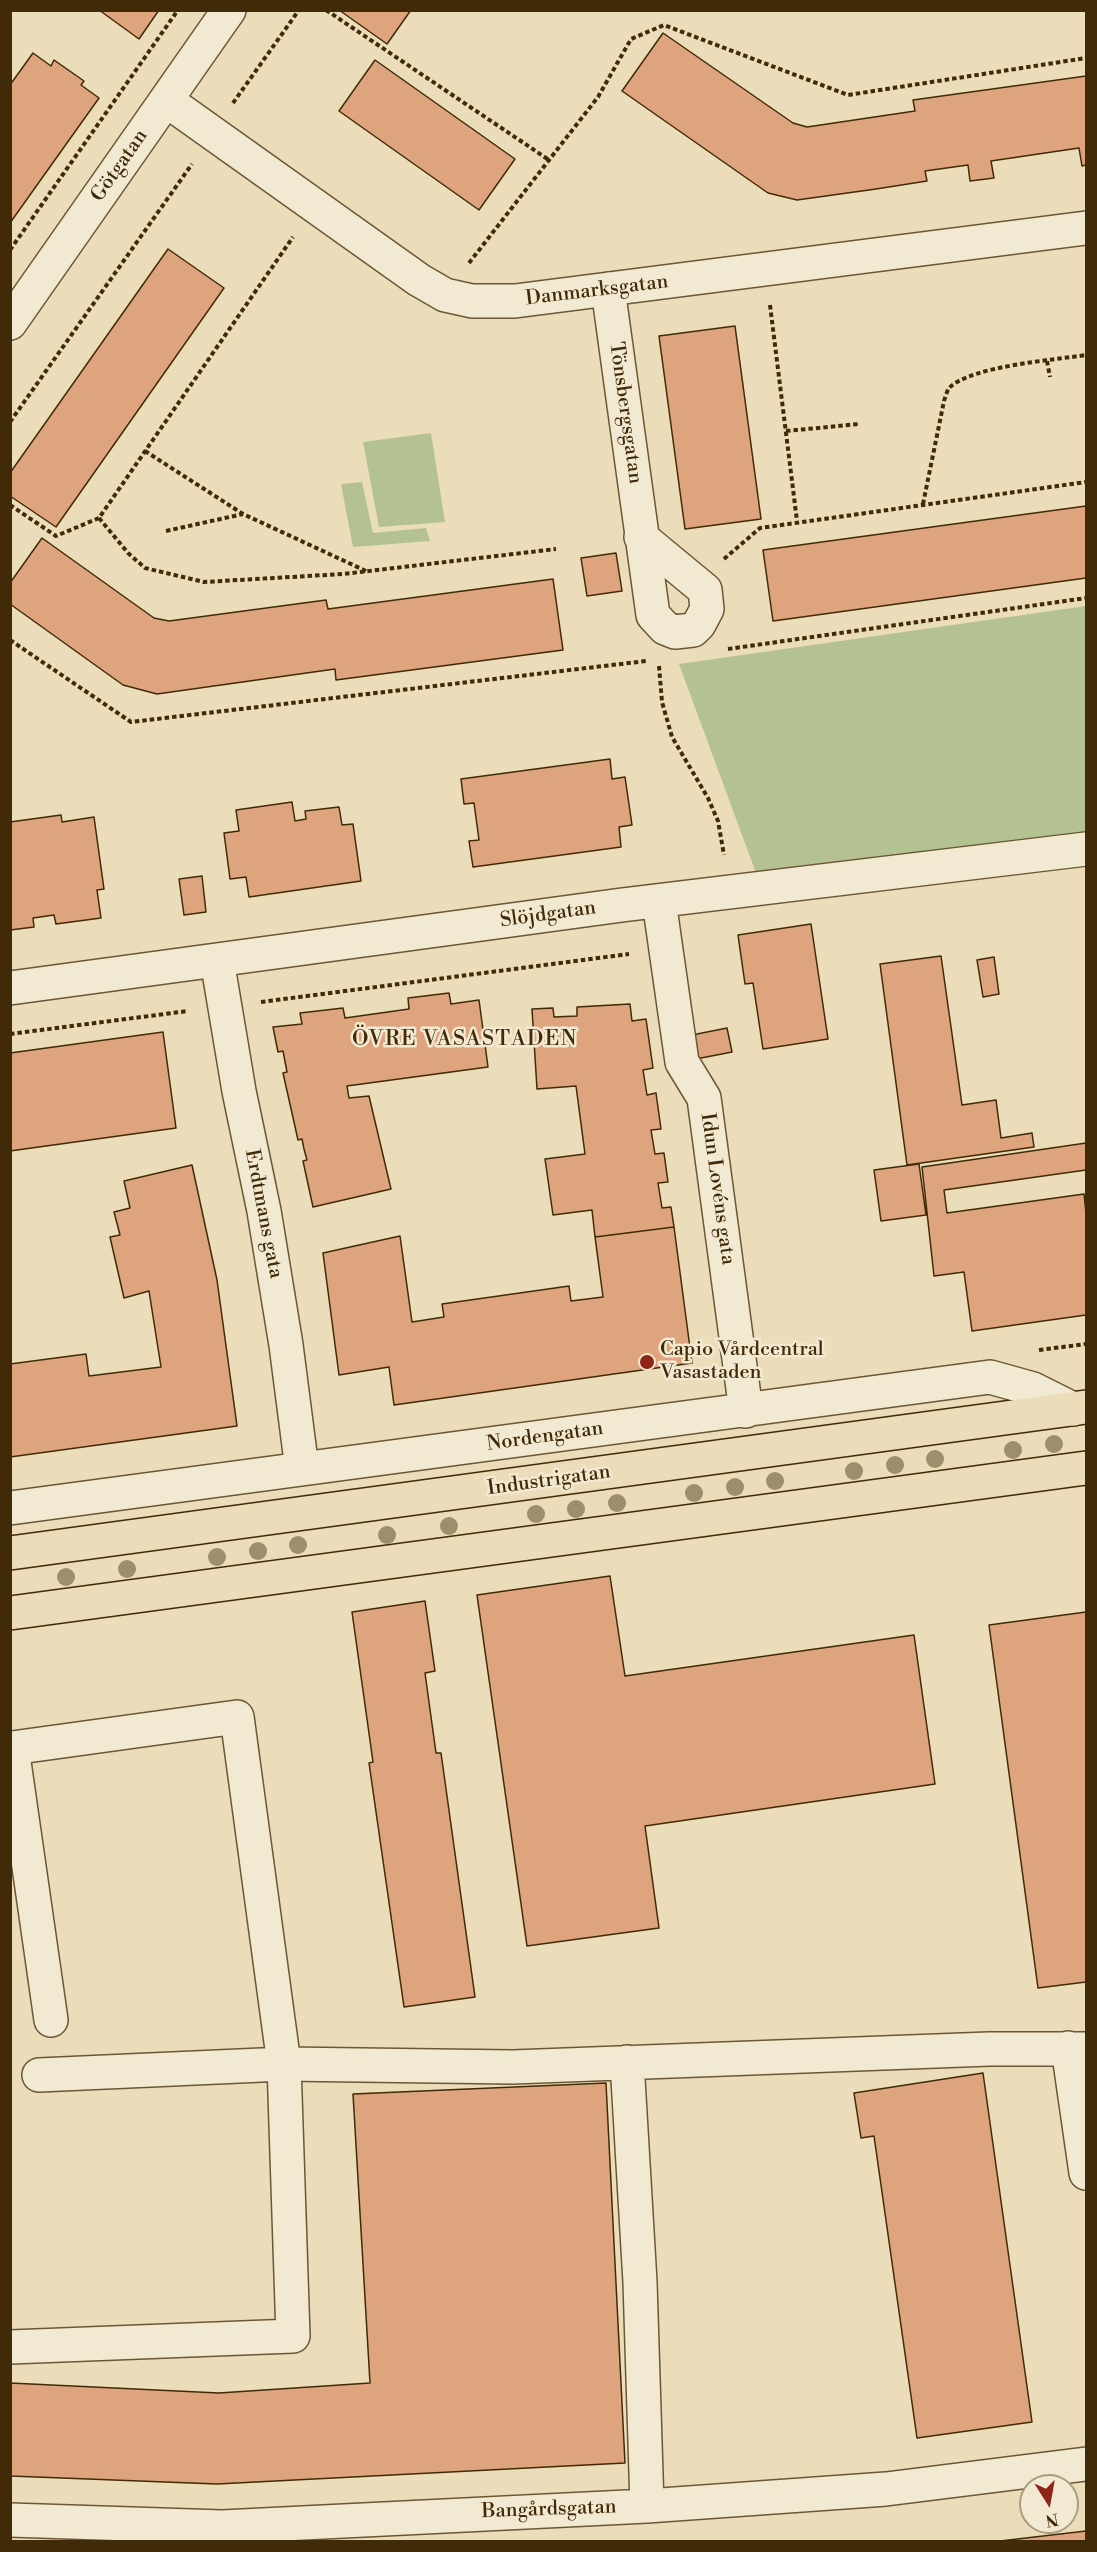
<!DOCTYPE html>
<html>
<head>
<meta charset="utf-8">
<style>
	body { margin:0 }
	#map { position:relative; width:1097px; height:2552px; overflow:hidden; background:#ebddba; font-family:"Libre Bodoni",serif }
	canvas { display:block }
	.frame { position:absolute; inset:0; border:12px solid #412a07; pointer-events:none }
	.north { position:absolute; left:1019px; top:2474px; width:60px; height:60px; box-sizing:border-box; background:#f2e9d2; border:2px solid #ab9d81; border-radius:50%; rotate:169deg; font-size:16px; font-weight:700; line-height:24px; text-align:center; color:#412a07 }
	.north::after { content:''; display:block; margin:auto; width:21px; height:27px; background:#8f2418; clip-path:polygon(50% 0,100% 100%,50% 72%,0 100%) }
</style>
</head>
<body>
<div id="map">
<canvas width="1097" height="2552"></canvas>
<div class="frame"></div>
<div class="north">N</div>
</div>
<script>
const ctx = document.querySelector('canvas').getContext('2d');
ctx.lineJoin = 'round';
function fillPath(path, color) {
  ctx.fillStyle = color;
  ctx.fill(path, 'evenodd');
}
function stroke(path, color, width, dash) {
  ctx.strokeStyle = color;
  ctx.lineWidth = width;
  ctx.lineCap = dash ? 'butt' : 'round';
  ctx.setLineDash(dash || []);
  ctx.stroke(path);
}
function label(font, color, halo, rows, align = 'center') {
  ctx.font = font + ' "Libre Bodoni",serif';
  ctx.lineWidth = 5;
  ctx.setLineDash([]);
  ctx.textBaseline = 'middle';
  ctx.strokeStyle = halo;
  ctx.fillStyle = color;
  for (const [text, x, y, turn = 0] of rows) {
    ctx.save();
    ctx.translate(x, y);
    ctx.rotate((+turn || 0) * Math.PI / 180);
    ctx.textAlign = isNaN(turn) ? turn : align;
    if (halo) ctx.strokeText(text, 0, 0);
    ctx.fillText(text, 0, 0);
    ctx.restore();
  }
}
const green = new Path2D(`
	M431,433l14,89 -66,5 -16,-85z
	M362,482l11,51 53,-5 4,13 -77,6 -12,-63z
	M1086,606v228l-330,39 -77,-209z`);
const building = new Path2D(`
	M99,10h60l-20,29z
	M339,10h72l-24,34z
	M663,33l130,90 14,4 108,-16 -2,-11 173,-24v89l-4,1 -3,-18 -88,13 3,17 -24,3 -2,-16 -43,6 2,10 -51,8 -79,11 -29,-7 -146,-102z
	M33,53l18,13 3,-6 30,21 -3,4 18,13 -89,125v-138z
	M375,60l140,99 -36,51 -140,-99z
	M168,249l56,39 -168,239 -46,-31v-23z
	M735,326l26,193 -76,10 -26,-193z
	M1086,506v72l-313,43 -10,-71z
	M42,538l112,80 15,3 157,-21 2,9 225,-30 10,71 -227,30 -1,-11 -178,25 -34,-9 -113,-81v-21z
	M616,553l6,38 -35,5 -6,-38z
	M610,759l2,20 13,-2 7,48 -13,2 2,20 -148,20 -4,-26 10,-1 -5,-37 -10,1 -3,-25z
	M292,802l3,19 11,-2 -1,-8 34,-4 3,18 11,-1 8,57 -112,16 -3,-20 -16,2 -6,-46 15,-2 -3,-21z
	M61,815l1,7 32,-5 10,72 -7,1 4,28 -45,6 -2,-9 -21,3 1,9 -24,3v-108z
	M202,876l4,36 -22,3 -5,-36z
	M811,924l17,115 -65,10 -10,-66 -8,1 -7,-49z
	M941,956l21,149 34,-5 5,38 31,-5 2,14 -127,18 -27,-201z
	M994,957l5,37 -16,3 -6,-37z
	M449,993l2,11 28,-4 9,67 -141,19 2,12 20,-2 22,93 -78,18 -10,-46 4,-1 -3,-11 -2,-10 -4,1 -15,-67 4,-1 -4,-21 -5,1 -5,-25 29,-3 -2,-11 43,-5 2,10 64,-9 -1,-11z
	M630,1004l2,17 14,-2 7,49 -10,2 4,25 9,-2 5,36 -10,1 4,24 9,-1 4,29 -10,1 4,25 9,-1 3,20 -79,10 -3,-27 -39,5 -8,-56 40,-5 -9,-68 -39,3 -5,-80 21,-1 1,9 23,-1v-9z
	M727,1028l5,24 -36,7 -4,-24z
	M163,1032l13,96 -166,23v-98z
	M1086,1143v27l-142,20 3,23 137,-19 2,19v102l-114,16 -8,-59 -30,4 -12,-109z
	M919,1164l7,51 -45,6 -7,-51z
	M192,1165l25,115 20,146 -227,31v-93l76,-10 3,22 72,-9 -12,-76 -25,7 -14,-61 10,-2 -6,-23 16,-4 -6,-27z
	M674,1227l18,136 -298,42 -5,-38 -50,8 -16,-122 77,-17 12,86 32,-5 -2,-13 127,-18 2,15 32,-4 -8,-60z
	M610,1576l15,100 289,-41 21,149 -290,42 14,102 -132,18 -50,-351z
	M425,1601l10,70 -10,2 11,80h5l34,244 -71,10 -35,-244 4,-1 -21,-150z
	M1086,1612v370l-48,6 -49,-363z
	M983,2073l49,349 -115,16 -43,-302 -13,2 -7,-45z
	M606,2083l19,380 -408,21 -207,-8v-93l209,10 151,-10 -17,-289z
	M1086,2531v11h-86v-1z`);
const path = new Path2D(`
	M326,10l223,150
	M233,103l66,-93
	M10,250l168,-240
	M469,263l129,-166 33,-58 33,-14 184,70 238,-37
	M770,305l27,216
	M1047,361l3,16
	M10,422l182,-258
	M786,431l73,-7
	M145,451l98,63 123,57
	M923,504l21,-103c1,-3 3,-10 5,-13 22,-22 105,-28 137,-33
	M10,505l46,31 43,-18 194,-281
	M99,518l29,35 17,15 59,14 139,-8 213,-25
	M166,531l77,-17
	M724,559l36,-31 326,-46
	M10,640l121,82 515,-61
	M728,649l358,-51
	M659,666l3,36 10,35 36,61 10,23 6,34
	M261,1002l368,-48
	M10,1034l178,-23
	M1039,1350l47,-6`);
const minor = new Path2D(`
	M166,100l253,180 26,15 27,6h43l571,-73
	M608,289l45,326 12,13 10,4 18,-2 6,-6 8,-15 -2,-19 -64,-53
	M10,323l219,-313
	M659,901l23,161 22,36 42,313
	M217,960l22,131 25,120 22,134 16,124
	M10,988l612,-83 464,-56
	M10,1508l980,-131 43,12 40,20
	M1068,2048l18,125
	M627,2062l13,220 7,224
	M39,2075l245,-11 229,3 476,-18h97
	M10,2347l283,-11 -9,-272 -47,-347 -225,31 39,272
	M10,2520l212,7 425,-21 239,-17 200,-25`);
const major = new Path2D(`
	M10,1553l1076,-146
	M10,1613l1076,-145`);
const trees = [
	[1054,1444],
	[1013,1450],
	[935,1459],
	[895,1465],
	[854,1471],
	[775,1481],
	[735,1487],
	[694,1493],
	[617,1503],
	[576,1509],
	[536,1514],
	[449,1526],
	[387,1535],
	[298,1545],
	[258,1551],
	[217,1557],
	[127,1569],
	[66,1577]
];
const markers = [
	[647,1362,8,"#8f2418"]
];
const streetNames = [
	["Götgatan",120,166,-55],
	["Danmarksgatan",597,291,-7],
	["Tönsbergsgatan",625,413,82],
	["Slöjdgatan",548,915,-8],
	["Idun Lovéns gata",717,1189,82],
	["Erdtmans gata",263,1214,79],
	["Nordengatan",545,1437,-8],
	["Industrigatan",549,1481,-8],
	["Bangårdsgatan",549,2510,-2]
];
const poiNames = [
	["Capio Vårdcentral",660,1350],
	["Vasastaden",660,1373]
];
const neighbourhoodNames = [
	["ÖVRE VASASTADEN",465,1040]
];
fillPath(green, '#b4c292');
fillPath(building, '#dda47d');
stroke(building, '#412a07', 1.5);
stroke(minor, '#6c5734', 36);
stroke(major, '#412a07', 36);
stroke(path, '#412a07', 4, [4.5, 3]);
stroke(minor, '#f2e9d2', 33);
stroke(major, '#ebddba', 33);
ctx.fillStyle = '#9d8f6b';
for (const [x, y] of trees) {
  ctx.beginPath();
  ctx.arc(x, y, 9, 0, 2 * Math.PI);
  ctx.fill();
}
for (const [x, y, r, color] of markers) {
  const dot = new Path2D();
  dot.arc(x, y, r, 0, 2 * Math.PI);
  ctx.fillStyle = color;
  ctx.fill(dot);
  stroke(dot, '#f2e9d2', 2);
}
label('20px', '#412a07', '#f2e9d2', streetNames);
label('20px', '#412a07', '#f2e9d2', poiNames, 'left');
ctx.letterSpacing = '1.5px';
label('21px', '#412a07', '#f2e9d2', neighbourhoodNames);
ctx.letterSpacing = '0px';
</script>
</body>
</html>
